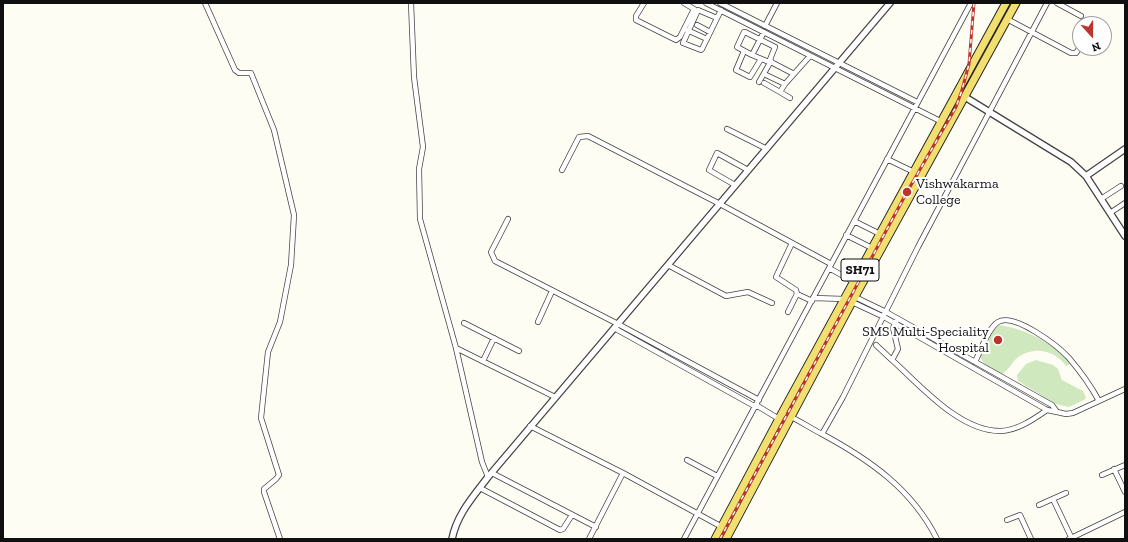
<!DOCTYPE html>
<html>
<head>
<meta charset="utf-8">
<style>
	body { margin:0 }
	#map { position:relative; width:1128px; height:542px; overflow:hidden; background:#fefdf3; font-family:"Zilla Slab",serif }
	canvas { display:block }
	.frame { position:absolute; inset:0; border:4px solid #101010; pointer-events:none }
	.north { position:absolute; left:1072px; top:16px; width:40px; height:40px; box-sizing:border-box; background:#fff; border:1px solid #9f9f9f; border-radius:50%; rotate:159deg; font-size:11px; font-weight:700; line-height:16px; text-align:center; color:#101010 }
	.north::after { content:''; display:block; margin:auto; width:14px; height:18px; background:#b9352e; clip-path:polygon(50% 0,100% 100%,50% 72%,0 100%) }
</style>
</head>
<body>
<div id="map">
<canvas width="1128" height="542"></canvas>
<div class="frame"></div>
<div class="north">N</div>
</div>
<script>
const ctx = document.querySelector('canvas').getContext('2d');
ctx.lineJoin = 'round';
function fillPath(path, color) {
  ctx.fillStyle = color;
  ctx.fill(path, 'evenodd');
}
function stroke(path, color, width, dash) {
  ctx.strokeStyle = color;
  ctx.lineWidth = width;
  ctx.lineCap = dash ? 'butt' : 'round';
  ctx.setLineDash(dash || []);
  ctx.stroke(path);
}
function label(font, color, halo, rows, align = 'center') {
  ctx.font = font + ' "Zilla Slab",serif';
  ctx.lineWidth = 4;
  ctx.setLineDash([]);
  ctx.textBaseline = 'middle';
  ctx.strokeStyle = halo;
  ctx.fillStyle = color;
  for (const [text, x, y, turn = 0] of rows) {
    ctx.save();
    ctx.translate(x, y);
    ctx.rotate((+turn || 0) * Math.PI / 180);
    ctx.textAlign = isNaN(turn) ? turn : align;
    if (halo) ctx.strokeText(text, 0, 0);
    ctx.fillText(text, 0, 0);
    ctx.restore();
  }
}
const green = new Path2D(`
	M997,325c21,1 62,19 73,39l-4,2c-12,-17 -33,-20 -49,-8 -6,5 -8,12 -15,16 -9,-4 -19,-8 -22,-18l9,-17v-8z
	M1036,360l17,5 5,4 4,11 21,11 3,7 -2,2 -15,7 -13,-3 -38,-23 -1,-6 9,-11z`);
const minor = new Path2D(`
	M205,3l30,67 4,3h12l23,57 20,85 -3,50 -11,57 -12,30 -7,66 18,57 -3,4 -12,10v3l16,47
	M411,3l3,74 9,70 -4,22 1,50 36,129 26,114 6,15
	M644,3l-8,13v4l40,20 4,-3 14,-28 -10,-6
	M706,3l236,119
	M720,3l197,99
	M1057,3l24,13
	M717,18l-19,-8 -15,33 18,7 1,-1 19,-39
	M1007,19l64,34h5l4,-6
	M1093,24l1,-1
	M697,25l13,7
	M765,26l12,-23
	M687,30l20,9
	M744,51l-8,19 14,7 11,-18
	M752,55l-15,-8 7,-15h1l30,15 -6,15 -17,-7 12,-23
	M771,62l23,12
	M764,74l21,10 25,-28
	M759,82l12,-21
	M764,83l16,9
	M785,84l-5,8 10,6
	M727,129l40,20
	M887,159l27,13
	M562,170l17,-33 9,-1 132,68 111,60
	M735,185l-26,-15 8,-17 31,17
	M1101,199l20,-13
	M1110,213l15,-10
	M508,219l-17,33 4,9 123,63 141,76
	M854,221l26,13
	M846,235l26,13
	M792,243l-16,34 20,13 1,4 15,7
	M668,265l58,31 22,-4 24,11
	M829,268l25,14
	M855,297l31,15
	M814,298l30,1
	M852,302l32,15 163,93 10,2 -5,-7 -166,-93
	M788,312l9,-18
	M538,322l14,-31
	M464,323l55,28
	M614,328l142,79
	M876,345l16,15 6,-11 -5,-21 3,-6
	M456,348l99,49
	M892,360c28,25 67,71 108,71 17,0 34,-12 47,-21
	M483,361l11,-23
	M975,362c5,-10 13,-34 23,-40 16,-10 60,24 71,36 11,13 22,28 30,43
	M756,405l23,14
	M1057,412l9,2 7,-1 52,-24
	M782,413c14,5 26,14 40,21 48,26 90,55 115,105
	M530,426l93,47 99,54
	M822,434l21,-37 75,-150 129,-244
	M687,460l30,16
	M1114,469l11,23
	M492,473l104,54
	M1102,475l23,-10
	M480,488l80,42 3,-1 9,-14
	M1053,499l19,40
	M1039,505l27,-12
	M1007,520l13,-5 11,24
	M589,539l34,-66
	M684,539l287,-536
	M1069,539l56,-27`);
const tertiary = new Path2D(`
	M965,97l106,65 15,14 39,60
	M1086,176l39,-27
	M452,539c5,-25 21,-42 36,-62l402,-474`);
const primary = new Path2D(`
	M715,539l67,-126 224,-410
	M726,539l126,-237 164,-299`);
const rail = new Path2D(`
	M720,539l187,-347 49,-85 6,-17 7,-26 5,-61`);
const markers = [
	[907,192,5,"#b9352e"],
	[998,340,5,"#b9352e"]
];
const shields = [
	[860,270,38]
];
const shieldNames = [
	["SH71",860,270]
];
const poiNames = [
	["Vishwakarma",916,184],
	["College",916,200],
	["SMS Multi-Speciality",989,332,"right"],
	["Hospital",989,348,"right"]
];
fillPath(green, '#cfe8bd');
stroke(minor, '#434343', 6);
stroke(tertiary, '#434343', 8);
stroke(primary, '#212121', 9);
stroke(minor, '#fff', 4.5);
stroke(tertiary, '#fff', 5.5);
stroke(primary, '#f1df70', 7);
stroke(rail, '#b9352e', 3);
stroke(rail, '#fff', 1.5, [4.5]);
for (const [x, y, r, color] of markers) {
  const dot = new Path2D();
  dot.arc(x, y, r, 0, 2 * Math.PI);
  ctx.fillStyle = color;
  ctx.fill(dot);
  stroke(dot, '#fff', 1.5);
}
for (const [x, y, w] of shields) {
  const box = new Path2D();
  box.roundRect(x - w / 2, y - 11, w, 22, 3);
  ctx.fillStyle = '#fff';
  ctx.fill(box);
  stroke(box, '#101010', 1);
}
label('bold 13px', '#101010', null, shieldNames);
label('14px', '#101010', '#fff', poiNames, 'left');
</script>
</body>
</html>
